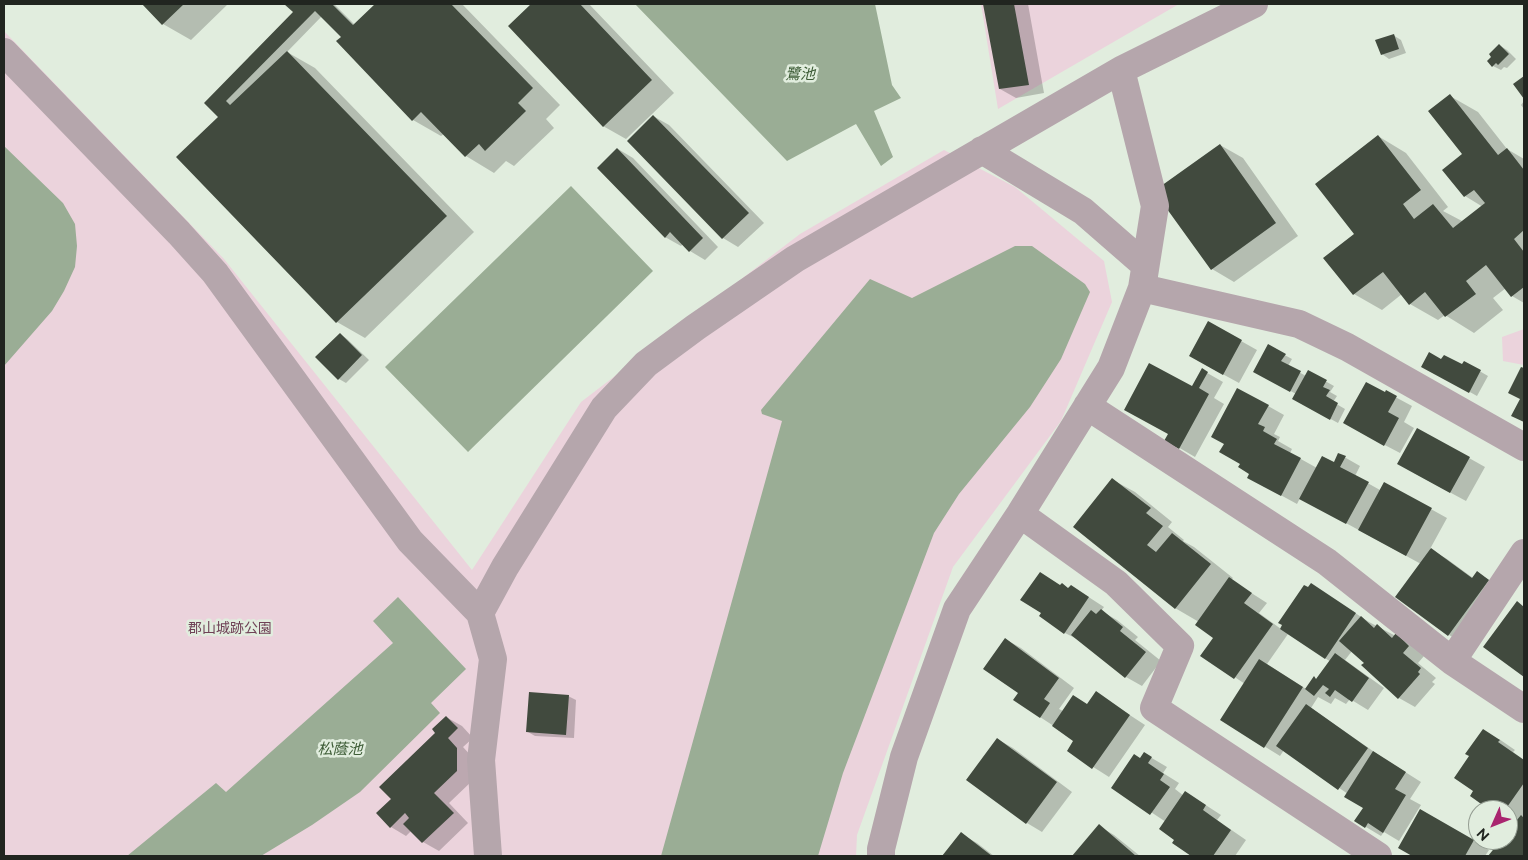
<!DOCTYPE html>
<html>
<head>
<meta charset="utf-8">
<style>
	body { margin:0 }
	#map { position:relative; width:1528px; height:860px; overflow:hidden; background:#e1edde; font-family:Raleway,sans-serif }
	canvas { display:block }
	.frame { position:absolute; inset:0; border:5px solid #212520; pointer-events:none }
	.north { position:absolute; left:1468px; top:800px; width:50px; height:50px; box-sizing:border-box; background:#e1edde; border:1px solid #949d92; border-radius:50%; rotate:226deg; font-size:14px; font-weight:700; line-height:20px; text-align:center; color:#212520 }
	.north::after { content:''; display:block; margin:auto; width:18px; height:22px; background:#a9256f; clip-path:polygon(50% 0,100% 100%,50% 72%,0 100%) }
</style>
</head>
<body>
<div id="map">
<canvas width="1528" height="860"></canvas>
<div class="frame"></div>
<div class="north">N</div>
</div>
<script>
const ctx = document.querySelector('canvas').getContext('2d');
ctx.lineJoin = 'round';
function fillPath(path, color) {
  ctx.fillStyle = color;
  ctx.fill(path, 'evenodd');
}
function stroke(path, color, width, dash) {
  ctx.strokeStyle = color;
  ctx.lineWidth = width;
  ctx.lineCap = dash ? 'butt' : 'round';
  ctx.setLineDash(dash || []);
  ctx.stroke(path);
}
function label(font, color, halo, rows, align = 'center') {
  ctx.font = font + ' Raleway,"Noto Sans JP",sans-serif';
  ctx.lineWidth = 5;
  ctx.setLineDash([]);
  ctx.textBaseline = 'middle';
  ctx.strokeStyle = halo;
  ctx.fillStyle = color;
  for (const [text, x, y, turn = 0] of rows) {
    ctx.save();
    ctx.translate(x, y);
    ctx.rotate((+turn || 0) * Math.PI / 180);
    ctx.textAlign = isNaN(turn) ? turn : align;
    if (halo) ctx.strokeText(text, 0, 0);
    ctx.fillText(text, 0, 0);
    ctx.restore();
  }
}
const green = new Path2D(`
	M981,4h198l-181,105z
	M4,31l220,228 248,311 109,-168 219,-168 144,-84 71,37 89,74 8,41 -51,119 -108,146 -96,268 -1,21h-852z
	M1524,329v36l-21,-4 -1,-24z`);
const water = new Path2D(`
	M635,4h240l17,81 9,13 -27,13 19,46 -12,9 -25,-42 -69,37z
	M4,146l59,57 12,21 2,22 -2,21 -11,24 -12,20 -48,55z
	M571,186l82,85 -185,181 -83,-85z
	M1015,246h17l53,38 5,8 -29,67 -31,48 -71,87 -25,39 -91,240 -25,83h-157l121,-435 -20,-7 -1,-4 109,-131 42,19z
	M398,597l68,72 -35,34 9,10 -80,79 -48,33 -51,31h-134l89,-73 10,9 167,-149 -20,-22z`);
const shadow = new Path2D(`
	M144,4h84l-37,36 -28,-16z
	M286,4h48l21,21 22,-21h85l98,101 -14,14 8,9 -40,38 -8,-5 -12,12 -28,-17 -22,-22 -3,2 -28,-16 -70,-83 -21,-21 -35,36 28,16 159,164 -109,106 -28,-16 -117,-205 -14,-14 89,-91z
	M533,4h56l85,89 -48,46 -23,-13 -93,-100z
	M985,4h43l16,89 -28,5 -16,-9z
	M1393,35l8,5 5,13 -17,6 -7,-5z
	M1499,45l8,5 9,9 -9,9 -3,-1 -3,3 -8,-4z
	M1450,96l28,16 29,37 17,10v144l-12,-7 -6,-8 -13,10 10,12 -29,23 -29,-18 -7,5 -28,-16 -8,-10 -20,16 -28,-16 2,-60 22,-98 28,17 42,54 -5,4 19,10 21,-14 -18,-11 -21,-26 20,-16z
	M1524,101v8l-3,-4z
	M653,116l16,9 95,98 -26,24 -15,-9z
	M1220,145l23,13 55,78 -64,46 -22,-13z
	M618,149l15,9 85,89 -13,13 -15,-9 -7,-7 -2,2 -16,-9z
	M1209,323l48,27 -18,33 -33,-18z
	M340,334l7,5 22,21 -23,23 -7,-4z
	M1268,346l24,13 -4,7 18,10 3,-4 25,14 -4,6 7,4 -4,6 12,7 -7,14 -44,-24 2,-5 -41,-23z
	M1442,361l21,5 1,-4 24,14 -11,20 -54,-30z
	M1521,368l3,2v52l-11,-6 8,-17z
	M1202,370l21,12 -9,16 10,6 -29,53 -29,-17z
	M1238,389l46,26 -10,19 6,3 -2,4 14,8 -2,4 27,15 17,-4 5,-10 21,12 -5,10 25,14 4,-7 63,35 -17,31 17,10 26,19 4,-5 16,9 -28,62 -16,-9 -52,-38 24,-33 -121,-66 -3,6 -33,-18 -23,-23 -16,-19z
	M1386,392l26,14 -8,16 10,6 -14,25 -40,-21z
	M1469,458l16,9 -19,34 -52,-28z
	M1113,480l22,12 37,30 -4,5 16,13 -1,1 11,6 39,31 -2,2 36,23 -8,10 22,16 45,-35 43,28 42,22 13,12 -6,7 18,15 -4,4 3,2 -20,23 -16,-9 -36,-33 2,-2 -13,-12 -7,9 39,28 -16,22 -18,-11 -4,5 -11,-6 -4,6 -13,-7 -7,11 72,50 38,24 -11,17 11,6 -22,36 -15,-9 -3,4 -25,-15 8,-13 -16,-14 -64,-44 -4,6 -58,-36 23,-36 -43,-29 12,-17 -15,-16 -24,-14zM1288,634l43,28 -14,18 -11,9 -39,-25z
	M1061,586l26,10 17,11 -3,4 16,9 21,17 -3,3 26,21 -19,25 -16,-9 -45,-36 -16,-8z
	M1517,603l7,4v69l-39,-29z
	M1005,639l16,9 53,40 -15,21 4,2 25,-6 8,-12 49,32 -36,52 -41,-26 7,-11 -35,-23 -20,-24z
	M568,696l8,4 -2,38 -39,-2 -7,-4z
	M446,717l16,9 11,12 -10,9 10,11v22l-24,23 19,20 -29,28 -16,-9 -12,-11 -5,5 -15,-9 2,-28z
	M997,739l16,9 59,44 -30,40 -15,-9 -59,-44z
	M1499,739l16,11 -2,2 11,8v54l-2,4 2,1v37h-34l13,-16h5v-7l3,-3 -3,-2v-18h-26l4,-5 -15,-9z
	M1145,754l22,13 -4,6 16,10 -4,6 9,7 17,6 20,13 -4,5 29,20 -11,16h-41l-20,-13 2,-4 -10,-17 -53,-35z
	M1421,811l68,39 -4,6h-71l-14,-8z
	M1099,826l15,9 26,21h-66z
	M961,834l16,9 17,13h-50z`);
const building = new Path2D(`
	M142,4h42l-22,21z
	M284,4h48l21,21 22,-21h76l82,84 -15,15 8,8 -41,40 -6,-7 -14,13 -44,-45 -9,9 -76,-80 5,-4 -26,-26 -89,90 4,4 57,-54 160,165 -111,107 -160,-166 42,-40 -14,-14 89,-91z
	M531,4h49l72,76 -49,47 -95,-101z
	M983,4h31l15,81 -30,4z
	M1394,34l5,15 -18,6 -6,-15z
	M1499,44l10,10 -11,11 -2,-2 -4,4 -5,-6 4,-4 -2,-3z
	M1524,76v23l-11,-15z
	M1450,94l48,61 9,-7 17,22v60l-10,9 10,13v35l-13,10 -25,-32 -20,16 10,13 -31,23 -20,-25 -16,13 -26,-33 -30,23 -30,-37 31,-24 -39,-50 63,-49 43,55 -18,14 11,15 19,-15 20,24 32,-25 -11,-13 -10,7 -22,-27 20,-16 -34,-43z
	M653,115l96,98 -27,26 -95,-98z
	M1220,144l56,79 -65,47 -57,-79z
	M617,148l86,90 -14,14 -19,-20 -5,6 -68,-70z
	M1208,321l34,19 -19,35 -34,-19z
	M340,333l22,22 -24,25 -23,-23z
	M1268,344l18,10 -5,7 20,10 -11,21 -37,-20z
	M1429,352l12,7 3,-4 18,9 2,-3 17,9 -12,23 -48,-26z
	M1149,363l43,23 10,-18 6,4 -9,16 10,6 -30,55 -15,-8 4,-7 -44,-24z
	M1521,367l3,1v54l-13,-6 9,-17 -12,-6z
	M1308,370l19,10 -4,7 7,3 -4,6 12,7 -8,17 -38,-21z
	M1366,382l19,10 1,-2 11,6 -9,16 11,6 -15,28 -41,-23z
	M1237,388l32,17 -11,19 7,3 -2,4 14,8 -3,5 27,14 -20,38 -34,-18 2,-4 -11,-7 2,-3 -21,-12 5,-8 -13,-7z
	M1417,428l53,29 -20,36 -53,-29z
	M1338,453l8,3 -6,11 29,15 -23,42 -47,-25 23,-43 12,6z
	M1112,478l39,30 -5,5 17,13 -16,19 9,7 16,-19 39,31 -36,45 -102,-82z
	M1384,482l48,26 -26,48 -48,-26z
	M1431,548l41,30 5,-7 12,9 -41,56 -53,-39z
	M1040,572l20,13 2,-2 6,5 3,-3 18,12 -25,37 -25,-18 2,-3 -21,-13z
	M1229,577l23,16 -8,10 29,21 -39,55 -34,-23 13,-18 -18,-13z
	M1311,583l45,30 -31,46 -45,-30 2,-4 -4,-2 26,-38 4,2z
	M1517,601l7,6v70l-41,-30z
	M1101,609l22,18 -3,4 26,21 -21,26 -54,-43 20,-25 5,4z
	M1361,616l13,12 3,-4 15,14 4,-5 13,13 -6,7 18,15 -3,4 2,2 -22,25 -37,-34 3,-2 -25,-22z
	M1005,638l54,40 -15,21 6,4 -10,15 -27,-18 5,-7 -35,-24z
	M1335,653l34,25 -17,24 -17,-12 -5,7 -5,-4 4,-4 -6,-4 -9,11 -9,-7 9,-13 2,3z
	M1259,659l44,28 -39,61 -44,-28z
	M1096,691l34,24 -38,54 -25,-18 6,-10 -21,-15 21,-31 14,9z
	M529,692l40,3 -3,40 -40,-3z
	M1306,704l62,44 -30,42 -62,-44z
	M446,716l12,12 -10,10 9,10v23l-23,22 20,20 -32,30 -19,-19 6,-6 -4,-5 -15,15 -14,-15 15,-14 -12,-12 56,-54 -3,-4z
	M1483,729l17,11 -2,2 26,18v23l-19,27h-24l3,-4 -14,-10 3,-5 -19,-13 15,-22 -4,-2z
	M997,738l60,44 -31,42 -60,-44z
	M1373,751l33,21 -11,17 11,6 -23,38 -15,-10 -3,5 -11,-7 9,-13 -19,-11z
	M1144,752l8,5 -4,6 16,11 -4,6 10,7 -20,28 -39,-27 23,-34 6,4z
	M1185,791l21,14 -3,5 28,20 -18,26h-22l-19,-13 2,-3 -15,-11z
	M1420,809l54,31 -9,16h-53l-14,-8z
	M1521,815l3,3v38h-36l13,-16h7v-9z
	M1099,824l37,32h-64z
	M961,832l31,24h-50z`);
const minor = new Path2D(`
	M4,52l175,181 36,40 195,268 70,72 13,46 -12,101 7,96
	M982,150l101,61 62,54
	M1142,288l157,36 48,23 177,100
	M1087,406l240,156 125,99 72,48
	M1020,514l96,69 64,63 -26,62 224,148
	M480,613l25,-46 99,-159 42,-44 50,-37 99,-68 326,-189 133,-66
	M1452,661l72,-108
	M881,856v-7l23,-92 53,-148 63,-95 91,-146 31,-80 13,-82 -34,-136`);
const parkNames = [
	["郡山城跡公園",230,629]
];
const waterNames = [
	["鷺池",800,74],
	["松蔭池",340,749]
];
fillPath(green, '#ebd3dc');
fillPath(water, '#9aad95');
fillPath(shadow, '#0003');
fillPath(building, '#414a3e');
stroke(minor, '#b5a6ac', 28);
label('14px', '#6f4156', '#e1edde', parkNames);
label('italic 15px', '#3d5c36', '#e1edde', waterNames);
</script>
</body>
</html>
